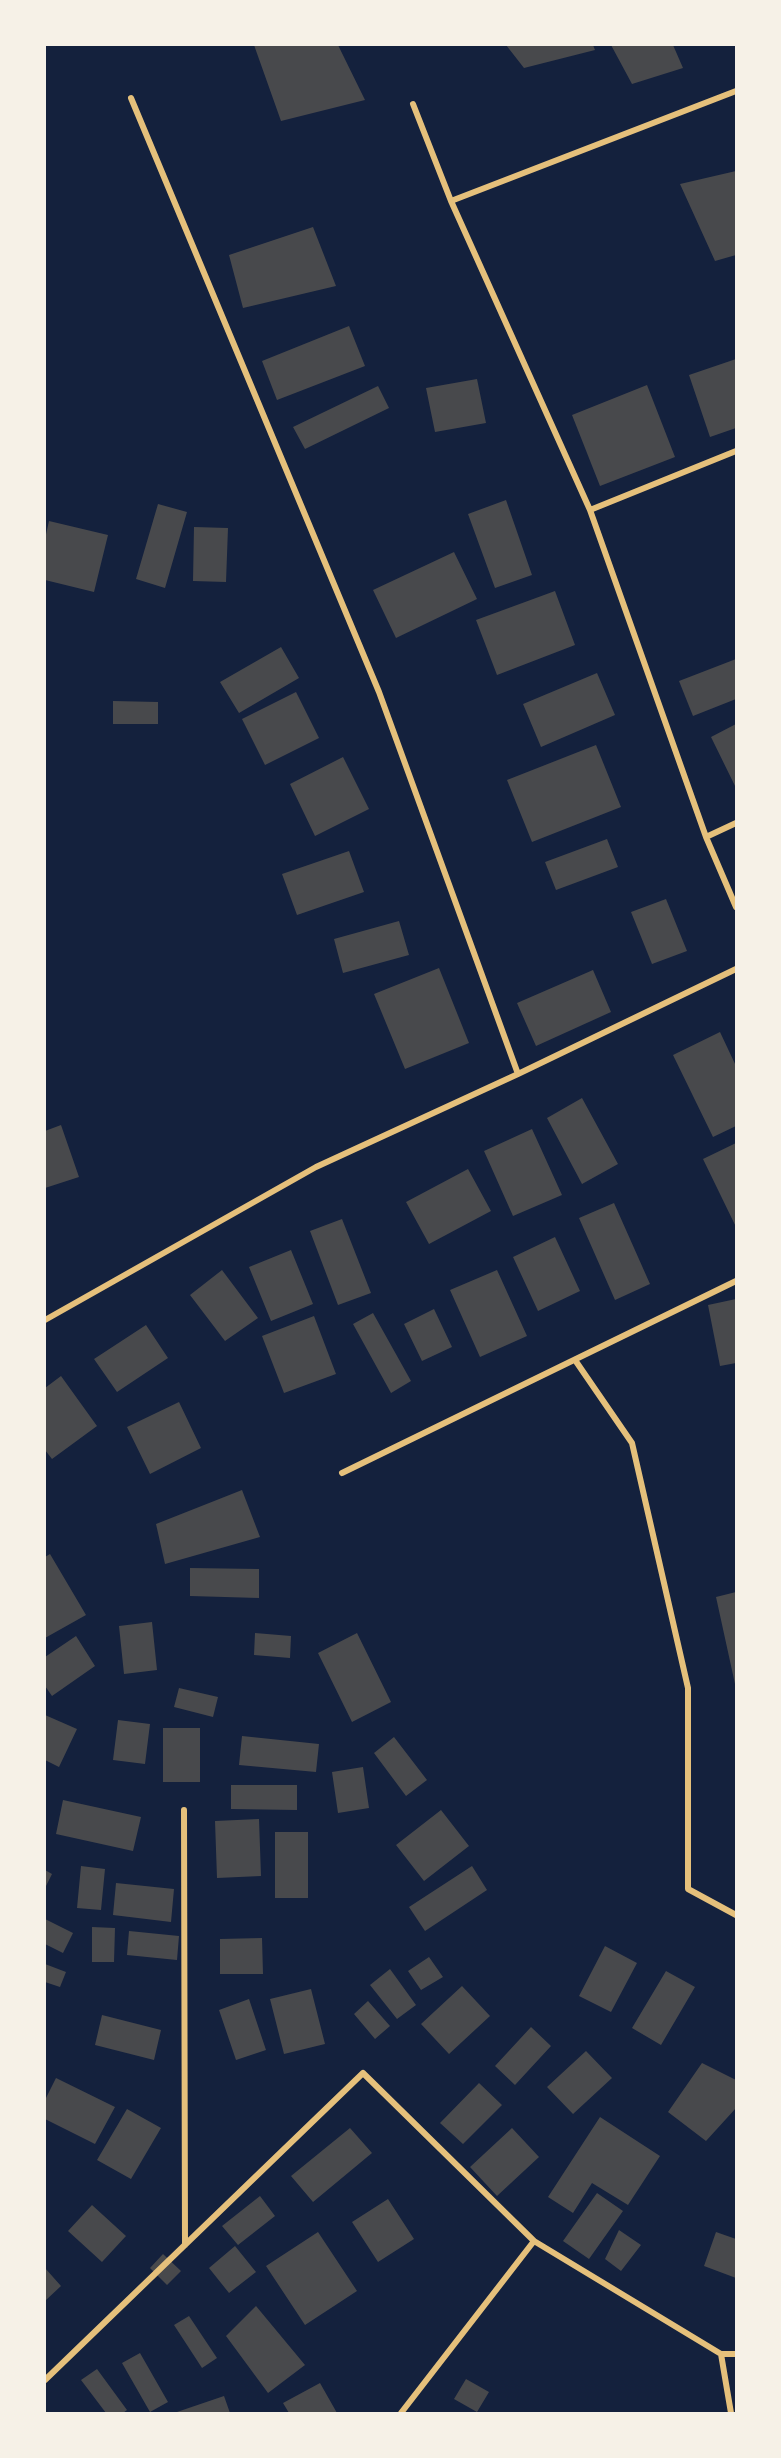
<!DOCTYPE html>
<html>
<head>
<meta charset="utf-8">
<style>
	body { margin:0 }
	#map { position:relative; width:781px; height:2458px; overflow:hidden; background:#14213d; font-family:"Space Grotesk",sans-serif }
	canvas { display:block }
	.frame { position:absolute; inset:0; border:46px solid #f6f1e7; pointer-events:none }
</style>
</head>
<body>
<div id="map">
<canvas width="781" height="2458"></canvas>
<div class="frame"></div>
</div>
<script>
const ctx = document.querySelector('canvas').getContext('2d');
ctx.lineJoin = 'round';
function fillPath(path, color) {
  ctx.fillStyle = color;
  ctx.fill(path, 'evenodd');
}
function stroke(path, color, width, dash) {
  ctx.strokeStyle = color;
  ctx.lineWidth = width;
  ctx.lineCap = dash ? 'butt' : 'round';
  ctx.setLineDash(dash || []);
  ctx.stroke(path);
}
const building = new Path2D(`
	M254,45h84l27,55 -84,21z
	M506,45h87l2,5 -71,18z
	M611,45h62l10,23 -51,16z
	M736,171v84l-21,6 -35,-77z
	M313,227l23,59 -93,22 -14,-53z
	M349,326l16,40 -88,34 -15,-39z
	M736,359v69l-26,9 -21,-62z
	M477,379l9,44 -51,9 -9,-44z
	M647,385l28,72 -75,29 -28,-71z
	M378,386l11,22 -84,41 -12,-22z
	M506,500l26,75 -37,13 -27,-74z
	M158,504l29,8 -22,76 -29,-9z
	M49,521l59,14 -14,57 -49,-12v-41z
	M194,527l34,1 -2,54 -33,-1z
	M454,552l23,47 -81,39 -23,-48z
	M555,591l20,54 -78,30 -21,-55z
	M281,647l18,31 -60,35 -19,-31z
	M736,659v40l-43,17 -14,-35z
	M597,673l18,42 -74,32 -18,-43z
	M296,692l23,46 -54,27 -23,-46z
	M113,701l45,1v22h-45z
	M736,724v64l-25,-51z
	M596,745l25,62 -89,35 -25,-62z
	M343,757l26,52 -54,27 -25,-52z
	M607,839l11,28 -62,23 -11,-28z
	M349,851l15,41 -67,23 -15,-41z
	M666,899l21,52 -35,13 -21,-52z
	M399,921l10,34 -66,18 -9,-34z
	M439,968l30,75 -64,26 -31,-75z
	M593,970l18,42 -75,34 -19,-43z
	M720,1032l16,34v60l-23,11 -40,-82z
	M582,1098l36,66 -36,20 -35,-66z
	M61,1125l18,52 -34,11v-57z
	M532,1129l30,66 -49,21 -29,-65z
	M736,1143v84l-33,-68z
	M468,1169l23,42 -62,33 -23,-42z
	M614,1203l36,81 -35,16 -36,-82z
	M342,1219l29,74 -33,12 -28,-74z
	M555,1237l25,54 -42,20 -25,-54z
	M291,1250l22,54 -42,17 -22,-54z
	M222,1270l36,48 -33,23 -35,-46z
	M497,1270l30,66 -47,21 -30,-67z
	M736,1299v64l-16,3 -12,-61z
	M434,1309l18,38 -30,14 -18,-37z
	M373,1313l38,68 -20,12 -38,-69z
	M314,1316l22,58 -52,19 -22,-57z
	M146,1325l22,33 -51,34 -23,-33z
	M61,1376l36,50 -45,33 -7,-9v-62z
	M179,1402l22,46 -51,26 -23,-47z
	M242,1490l18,47 -95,27 -9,-40z
	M50,1554l36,61 -41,23v-81z
	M190,1568l69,1v29l-69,-2z
	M736,1592v92h-1l-19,-87z
	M152,1622l5,48 -33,4 -5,-48z
	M255,1633l36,3 -1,22 -36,-3z
	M357,1633l34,69 -39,20 -34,-69z
	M76,1636l19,30 -43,30 -7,-10v-29z
	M179,1688l39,9 -5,20 -39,-10z
	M45,1715l32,14 -18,38 -14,-7z
	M118,1720l32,4 -5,40 -32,-4z
	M163,1728h37v54h-37z
	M242,1736l77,8 -3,28 -77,-7z
	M394,1737l33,43 -21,16 -32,-43z
	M363,1767l6,41 -31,5 -6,-41z
	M231,1785h66v25l-66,-1z
	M63,1800l78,17 -8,34 -77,-17z
	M441,1810l28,36 -45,35 -28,-36z
	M259,1819l2,57 -44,2 -2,-57z
	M275,1832h33v66h-33z
	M81,1866l24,3 -4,41 -24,-2z
	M472,1866l15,24 -62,41 -16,-24z
	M45,1870l7,4 -7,14z
	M116,1883l58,6 -3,33 -58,-7z
	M45,1919l28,14 -10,20 -18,-9z
	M92,1927l23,1 -1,34h-22z
	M129,1931l50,5 -2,24 -50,-5z
	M262,1938l1,36h-43v-35z
	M605,1946l32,17 -26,49 -32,-16z
	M429,1957l14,20 -22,13 -13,-19z
	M45,1964l21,8 -6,15 -15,-5z
	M390,1969l26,36 -19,14 -27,-34z
	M666,1971l29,16 -34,58 -29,-17z
	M462,1986l28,30 -41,38 -28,-30z
	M311,1989l14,55 -41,10 -14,-55z
	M249,1999l17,51 -30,10 -17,-50z
	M368,2001l22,25 -15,13 -21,-25z
	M102,2015l59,15 -7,30 -59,-15z
	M531,2027l20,19 -36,39 -20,-19z
	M586,2051l26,27 -39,36 -26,-27z
	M702,2063l34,17v28l-30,33 -38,-29z
	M56,2078l59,29 -20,37 -50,-25v-19z
	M479,2083l23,22 -39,39 -23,-21z
	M127,2109l34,19 -30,51 -34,-19z
	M600,2117l60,39 -32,49 -36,-22 -19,30 -25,-16z
	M350,2128l22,25 -59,49 -22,-26z
	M512,2128l27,29 -42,39 -27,-29z
	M597,2193l26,18 -34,48 -26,-18z
	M260,2196l15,20 -37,29 -16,-19z
	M388,2199l26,40 -36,23 -26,-40z
	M92,2205l34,31 -24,26 -34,-31z
	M619,2230l22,15 -20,26 -16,-12z
	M318,2232l39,59 -52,34 -39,-59z
	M716,2232l20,7v39l-32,-12z
	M235,2246l21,26 -27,21 -20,-25z
	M163,2254l18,17 -14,14 -17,-17z
	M45,2268l16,18 -16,15z
	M256,2306l49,59 -37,28 -42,-57z
	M189,2316l28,42 -15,10 -28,-43z
	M140,2353l28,49 -18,10 -28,-49z
	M97,2369l30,41 -4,3h-17l-25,-33z
	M466,2379l23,13 -12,20 -23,-13z
	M320,2383l17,30h-48l-6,-10z
	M224,2396l6,17h-56z`);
const minor = new Path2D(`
	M131,98l248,594 139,382
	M413,104l38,97
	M736,451l-146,59 116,327 30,70
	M590,510l-139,-309 285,-110
	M706,837l30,-14
	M45,1320l271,-153 202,-93 218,-105
	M575,1360l57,83 56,245v201l48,26
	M342,1473l394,-192
	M184,1810l1,435
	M534,2241l187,113h15
	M721,2354l10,59
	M45,2380l318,-307 171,168 -133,172`);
fillPath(building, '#48494c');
stroke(minor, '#e5c07b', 6);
</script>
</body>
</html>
